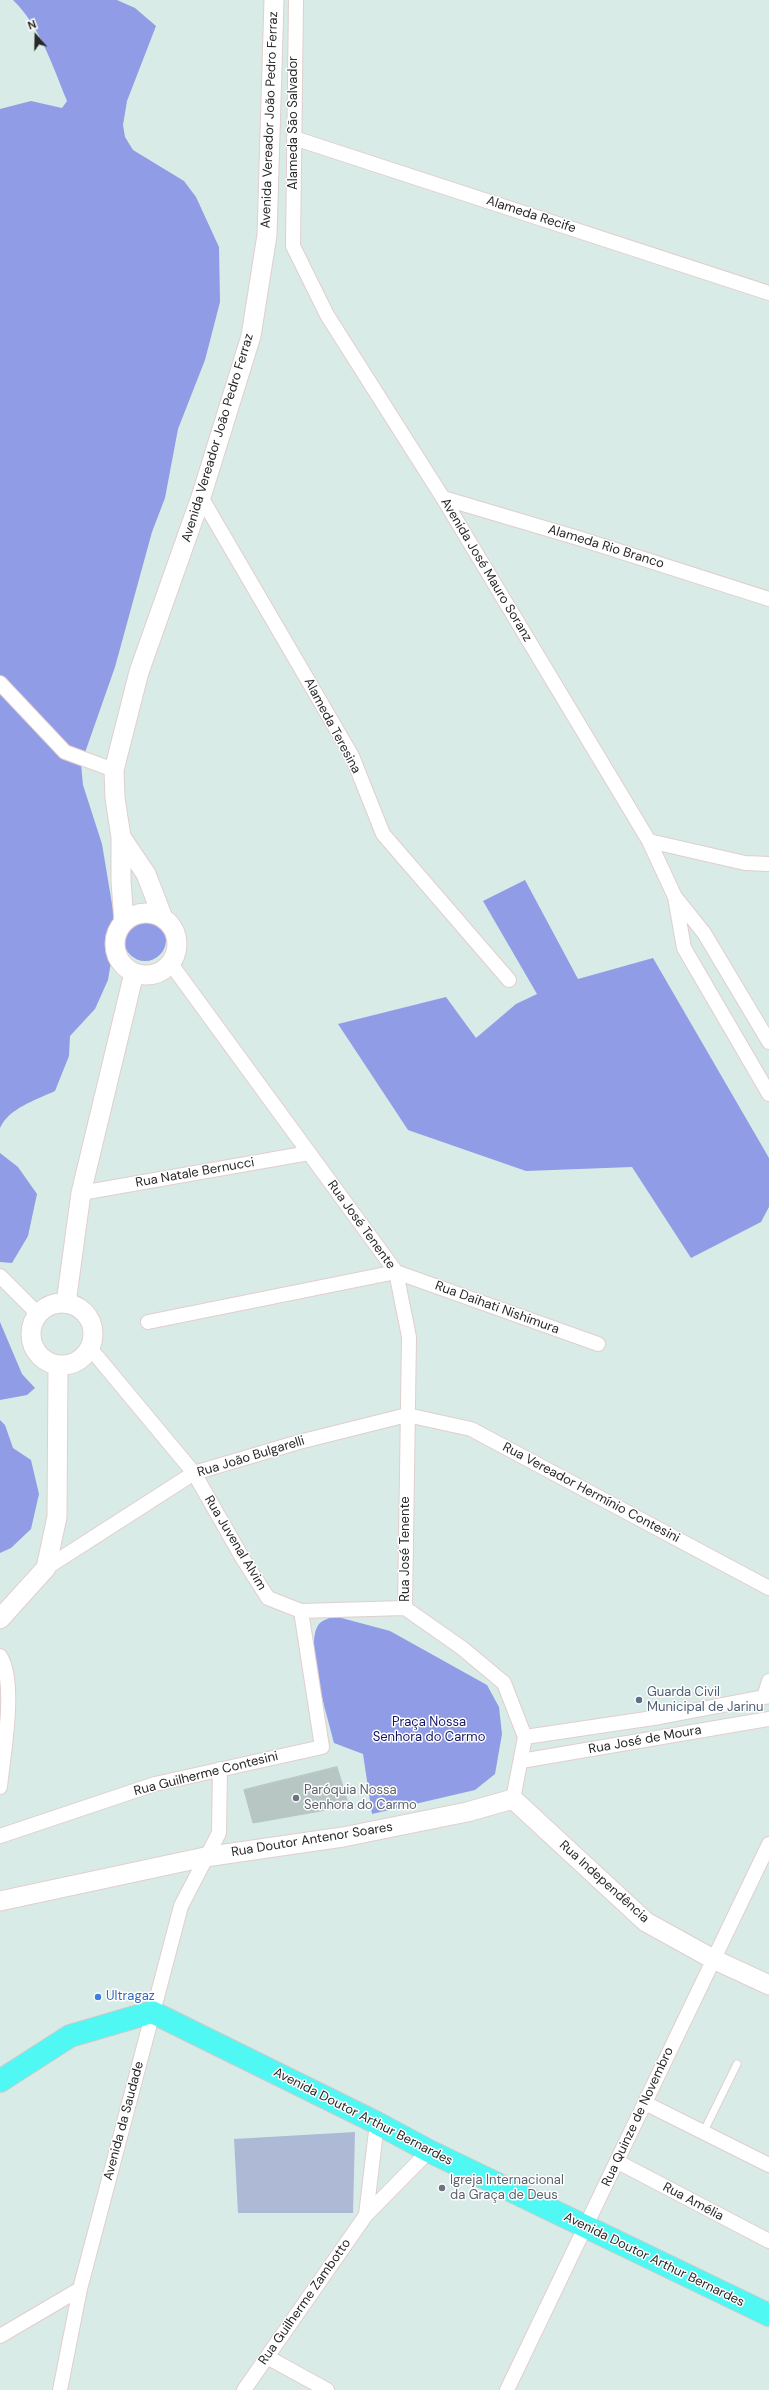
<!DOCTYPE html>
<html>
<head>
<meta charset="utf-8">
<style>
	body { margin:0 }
	#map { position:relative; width:769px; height:2390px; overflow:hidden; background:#d8ebe7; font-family:"DM Sans",sans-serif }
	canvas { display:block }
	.north { position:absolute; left:16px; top:16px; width:40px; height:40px; -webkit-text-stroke:3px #fff; paint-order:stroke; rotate:340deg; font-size:11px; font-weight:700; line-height:16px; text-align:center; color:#282828 }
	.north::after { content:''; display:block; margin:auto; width:14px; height:18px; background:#282828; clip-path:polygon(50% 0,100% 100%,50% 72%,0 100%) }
</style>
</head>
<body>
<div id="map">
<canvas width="769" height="2390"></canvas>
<div class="north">N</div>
</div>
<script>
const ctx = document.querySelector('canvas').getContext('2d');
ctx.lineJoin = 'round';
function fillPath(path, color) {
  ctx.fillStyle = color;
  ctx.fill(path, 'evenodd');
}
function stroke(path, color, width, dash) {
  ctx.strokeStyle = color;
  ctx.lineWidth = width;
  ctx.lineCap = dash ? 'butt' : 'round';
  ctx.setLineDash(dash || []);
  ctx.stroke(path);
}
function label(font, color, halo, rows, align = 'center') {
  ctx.font = font + ' "DM Sans",sans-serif';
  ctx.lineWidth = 3;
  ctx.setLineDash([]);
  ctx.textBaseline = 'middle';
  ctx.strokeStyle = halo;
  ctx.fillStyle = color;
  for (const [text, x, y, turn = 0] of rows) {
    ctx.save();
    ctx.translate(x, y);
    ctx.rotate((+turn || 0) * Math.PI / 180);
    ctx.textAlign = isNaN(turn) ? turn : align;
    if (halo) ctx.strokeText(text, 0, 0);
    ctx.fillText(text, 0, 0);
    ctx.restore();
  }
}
const green = new Path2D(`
	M13,0h104l18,8 21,18 -29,75 -4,24 2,12 8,13 51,31 12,16 23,50 1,55 -15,58 -27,69 -13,69 -13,34 -37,135 -34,97 2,21 19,59 11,66v40l-5,30 -13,29 -25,27 -1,20 -14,35c-19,9 -46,17 -55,37v-1019l31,-8 31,7 5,-7c-14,-34 -27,-75 -54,-101z
	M525,880l53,99 75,-21 116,200v49l-8,15 -70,36 -59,-91 -106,4 -118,-41 -70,-106 108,-27 30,41 40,-34 21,-10 -54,-93z
	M124 940a21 21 0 1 1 42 0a21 21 0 1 1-42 0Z
	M0,1153l18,14 19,27 -9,42 -16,27 -12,-1z
	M0,1322l22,52 13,14 -8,7 -27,5z
	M0,1420l5,5 8,23 18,12 8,34 -8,35 -20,19 -11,5z
	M334,1616l56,15 97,54 12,22 3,27 -7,40 -20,16 -103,24 -9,-60 -29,-11c-5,-24 -32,-102 -14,-120 3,-3 10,-5 14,-7z`);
const cemetery = new Path2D(`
	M355,2132l-2,81h-115l-4,-74z`);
const building = new Path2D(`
	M337,1767l12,39 -96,17 -9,-33z`);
const service = new Path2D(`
	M704,2131l33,-67`);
const minor = new Path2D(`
	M296,0l-3,246 34,69 116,183 206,343 26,56 9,51 85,146
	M294,138l475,155
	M201,497l151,259 31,78 126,146
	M443,498l135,40 191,61
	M0,683l65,69 49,18
	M649,841l96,22 24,1
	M676,898l28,35 65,109
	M171,964l225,308 13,65 -4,271
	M81,1193l228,-40
	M0,1276l38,38
	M148,1322l248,-50 202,72
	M90,1348l104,125 49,86 25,39 33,13
	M46,1568l148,-95 105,-31 108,-27 64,14 298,159
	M0,1656c17,26 3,99 0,131
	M764,1697l5,-16
	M525,1737l135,-20 109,-21
	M521,1761l248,-42
	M0,1836l155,-52 167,-37 -21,-136 104,-3 57,40 42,35 21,54 -12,62
	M645,2103l124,62
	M618,2162l151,79
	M366,2215l11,-92
	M0,2336l80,-47
	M267,2357l60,33
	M60,2390l20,-101 101,-383 38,-73 1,-64
	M244,2390l122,-175 63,-64
	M507,2390l262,-546`);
const secondary = new Path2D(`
	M121,837l25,37 17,44
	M115 944a31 31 0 1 1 62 0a31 31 0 1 1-62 0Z
	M124,922l-3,-41v-44l-6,-39 -1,-28 25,-98 62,-175 50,-161 16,-101 7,-235
	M31 1334a31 31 0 1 1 62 0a31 31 0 1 1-62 0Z
	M66,1303l15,-110 53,-220
	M0,1619l46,-51 11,-51 1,-152
	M0,1901l205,-44 138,-20 124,-25 46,-13 133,123 67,37 56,26`);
const primary = new Path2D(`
	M0,2081l70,-45 82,-24 225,111 52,28 340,164`);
const markers = [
	[639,1700,4,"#5c6f8a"],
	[296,1798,4,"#6b7280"],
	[98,1997,4,"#3f7fe0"],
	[442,2188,4,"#6b7280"]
];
const streetNames = [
	["Avenida Vereador João Pedro Ferraz",270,120,-88],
	["Alameda São Salvador",294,123,-90],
	["Alameda Recife",531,215,18],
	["Avenida Vereador João Pedro Ferraz",218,438,-73],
	["Alameda Rio Branco",606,547,17],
	["Avenida José Mauro Soranz",486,570,59],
	["Alameda Teresina",332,726,62],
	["Rua Natale Bernucci",195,1173,-10],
	["Rua José Tenente",361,1225,54],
	["Rua Daihati Nishimura",497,1308,20],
	["Rua João Bulgarelli",251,1457,-17],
	["Rua Vereador Hermínio Contesini",591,1493,28],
	["Rua Juvenal Alvim",235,1543,59],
	["Rua José Tenente",406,1549,-90],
	["Rua José de Moura",645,1740,-10],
	["Rua Guilherme Contesini",206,1774,-14],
	["Rua Doutor Antenor Soares",312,1840,-9],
	["Rua Independência",604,1882,42],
	["Avenida Doutor Arthur Bernardes",363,2117,27],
	["Rua Quinze de Novembro",638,2117,-65],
	["Avenida da Saudade",124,2121,-75],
	["Rua Amélia",693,2202,28],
	["Avenida Doutor Arthur Bernardes",654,2260,26],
	["Rua Guilherme Zambotto",305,2302,-55]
];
const serviceNames = [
	["Guarda Civil",647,1693],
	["Municipal de Jarinu",647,1708]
];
const parkNames = [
	["Praça Nossa",429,1723],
	["Senhora do Carmo",429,1738]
];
const worshipNames = [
	["Paróquia Nossa",304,1791],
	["Senhora do Carmo",304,1806],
	["Igreja Internacional",450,2181],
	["da Graça de Deus",450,2196]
];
const shopNames = [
	["Ultragaz",106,1997]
];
fillPath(green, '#909ce6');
fillPath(cemetery, '#aeb9d6');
fillPath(building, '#b8c6c3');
stroke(building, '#b2c6c3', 1);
stroke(service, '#e2cecd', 9);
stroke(minor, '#e2cecd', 16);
stroke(secondary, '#e2cecd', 21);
stroke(primary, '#cbcbcb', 24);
stroke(service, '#fff', 7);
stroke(minor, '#fff', 14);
stroke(secondary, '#fff', 19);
stroke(primary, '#50f8f3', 22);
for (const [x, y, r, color] of markers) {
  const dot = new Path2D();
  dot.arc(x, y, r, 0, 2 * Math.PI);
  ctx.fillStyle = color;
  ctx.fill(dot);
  stroke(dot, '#fff', 1.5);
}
label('13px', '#282828', '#fff', streetNames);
label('13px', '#4e5e75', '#fff', serviceNames, 'left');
label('13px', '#151567', '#fff', parkNames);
label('13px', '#5b616d', '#fff', worshipNames, 'left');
label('13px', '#366cbe', '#fff', shopNames, 'left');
</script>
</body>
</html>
